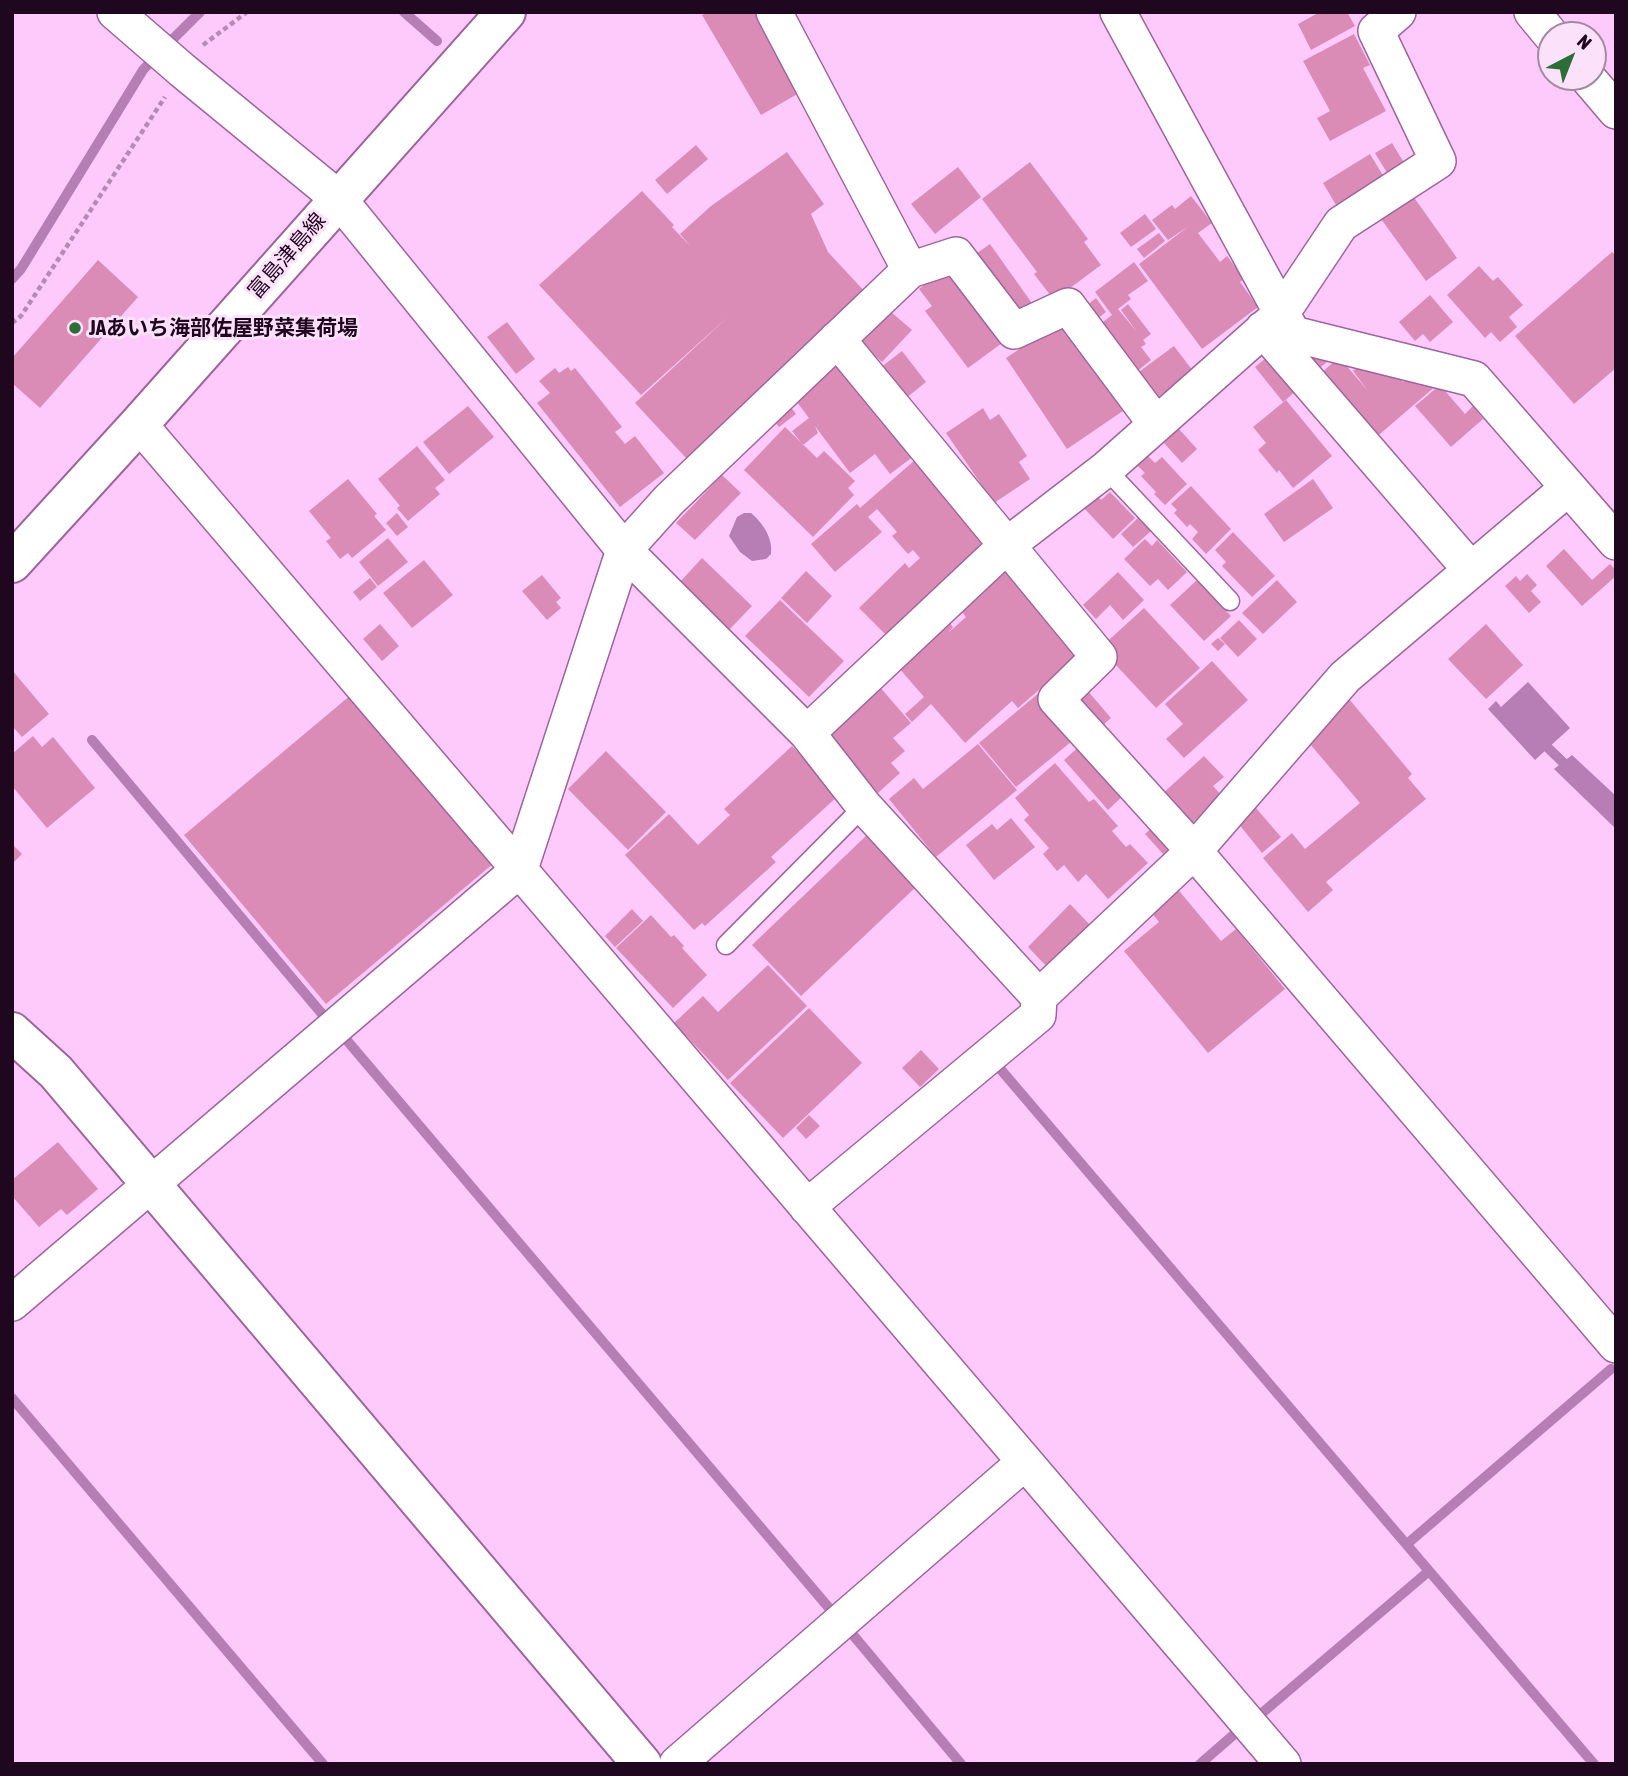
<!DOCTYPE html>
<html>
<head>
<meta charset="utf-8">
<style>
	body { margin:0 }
	#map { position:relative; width:1628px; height:1776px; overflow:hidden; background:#fecafc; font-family:"Asap Condensed",sans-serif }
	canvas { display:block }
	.frame { position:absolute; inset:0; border:14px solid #1f081f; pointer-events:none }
	.north { position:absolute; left:1537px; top:21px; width:70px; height:70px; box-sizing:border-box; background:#fbe1fa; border:2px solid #a38aa2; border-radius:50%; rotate:42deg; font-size:19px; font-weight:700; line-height:28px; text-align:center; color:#1f081f }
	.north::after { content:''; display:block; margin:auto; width:24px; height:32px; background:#2c6e38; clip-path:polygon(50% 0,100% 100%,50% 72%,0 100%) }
</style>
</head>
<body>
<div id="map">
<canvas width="1628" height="1776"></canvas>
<div class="frame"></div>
<div class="north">N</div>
</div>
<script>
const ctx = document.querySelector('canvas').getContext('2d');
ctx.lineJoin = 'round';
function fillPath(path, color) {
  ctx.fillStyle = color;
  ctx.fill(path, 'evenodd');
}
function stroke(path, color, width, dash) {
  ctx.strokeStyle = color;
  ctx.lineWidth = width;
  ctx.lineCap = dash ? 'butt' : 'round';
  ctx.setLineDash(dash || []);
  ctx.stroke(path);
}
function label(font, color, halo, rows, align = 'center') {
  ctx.font = font + ' "Asap Condensed","Noto Sans JP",sans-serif';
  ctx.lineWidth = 6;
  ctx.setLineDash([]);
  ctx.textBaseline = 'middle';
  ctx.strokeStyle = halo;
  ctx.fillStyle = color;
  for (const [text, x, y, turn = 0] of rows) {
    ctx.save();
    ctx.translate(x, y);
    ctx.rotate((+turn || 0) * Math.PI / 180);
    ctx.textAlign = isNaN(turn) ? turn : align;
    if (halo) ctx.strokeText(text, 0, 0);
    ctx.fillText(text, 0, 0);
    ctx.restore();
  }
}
const water = new Path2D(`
	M744,513h7c12,10 22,25 20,41l-5,5 -14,2 -12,-9 -11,-16 8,-19z
	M1528,682l42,46 -35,32 -47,-51 8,-8 5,6z
	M1572,755l44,41v33l-62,-60z`);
const stream = new Path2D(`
	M404,12l33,29
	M173,39l27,-27
	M12,279l9,-10 122,-199 10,-11
	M92,740l236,281
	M1545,745l27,26
	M344,1037l491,578
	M996,1064l598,700
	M12,1398l311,366
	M1407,1544l204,-175
	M848,1629l113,135
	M1255,1719l174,-148
	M1200,1764l38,-33`);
const building = new Path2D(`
	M707,12h54l45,77 -45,26 -59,-100z
	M1320,12h27l8,14 -44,24 -13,-26z
	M1354,34l16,31 -7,3 23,43 -56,30 -13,-23 13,-7 -27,-50z
	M1392,143l17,28 -17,10 -17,-28z
	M696,145l12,14 -41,35 -12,-14z
	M787,152l37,52 -13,10 17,38 39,42 -180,165 -52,-56 95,-88 -89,80 -102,-110 103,-94 32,34 -2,2 19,20 -11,-13 31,-28z
	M1370,154l17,28 -48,28 -16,-27z
	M1030,162l58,77 -4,3 17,23 -47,35 -20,-26 3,-2 -55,-73z
	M958,167l23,30 -46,37 -24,-30z
	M1191,196l21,27 -14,10 22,29 7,-6 17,23 -4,3 18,25 -56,42 -63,-85 50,-38 -21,14 -16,-20 20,-15 3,4z
	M1413,196l44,62 -31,23 -45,-62z
	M1145,214l11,15 -25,18 -11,-14z
	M1159,233l6,8 -21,17 -7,-9z
	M990,244l44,62 -20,14 -44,-62z
	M1612,252l4,3v113l-42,36 -59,-68z
	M98,260l40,37 -98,111 -28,-25v-25z
	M1134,262l14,19 -20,14 3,4 -13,10 19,23 -16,-22 7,-6 23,30 -8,6 3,4 -5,3 10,13 -20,16 -36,-48 17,-13 -17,-23z
	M954,263l59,72 -45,33 -43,-57 7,-5 -13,-17z
	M1479,266l14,15 5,-4 25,28 -14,12 8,10 -17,15 -9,-10 -6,6 -38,-43z
	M1430,295l23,27 -23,20 -7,-8 -8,7 -16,-19z
	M1096,298l10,14 -14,11 -10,-14z
	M890,311l22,19 -30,32 -22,-20z
	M1062,321l61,90 -56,38 -61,-91z
	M507,322l28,37 -19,15 -29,-37z
	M1174,346l19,25 -42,31 -19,-25z
	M902,351l24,31 -26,21 -24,-32z
	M1273,352l28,35 -18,15 -28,-35z
	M1299,352l35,4 -19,16z
	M839,356l75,100 -24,18 -15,-20 -25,19 -35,-47 3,7 -15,12 -11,-14 17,-13 -19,-25z
	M1339,357l29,34 -15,-20 10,-9 27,9 -5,6 7,-7 11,12 9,-7 26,9 -65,56 -55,-64z
	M568,367l3,4 4,-3 47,59 -7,5 10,12 10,-8 29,37 -44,34 -83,-104 13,-10 -11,-12 16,-13 4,5z
	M1440,385l25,29 8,-8 10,13 -32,28 -36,-41z
	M1286,400l46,56 -39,32 -14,-18 -2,3 -19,-23 8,-7 -13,-16z
	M787,402l9,12 -17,13 -10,-12z
	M468,406l26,31 -45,37 -26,-32z
	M983,408l7,12 9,-6 28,42 -8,6 11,17 -36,24 -48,-70z
	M785,427l32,31 7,-7 31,30 -7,7 6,7 -41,42 -69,-67z
	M1179,429l18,20 -15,14 -18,-20z
	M417,446l28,34 -10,8 5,6 -32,27 -11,-13 3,-2 -22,-27z
	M1143,451l12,12 7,-6 25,27 -22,21 -11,-11 2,-2 -15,-16 4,-3 -12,-12z
	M915,460l76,86 -98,96 -34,-34 46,-45 4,5 11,-10 -7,-8 -5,4 -16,-18 5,-4 -20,-23 -9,8 14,15 -47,40 -24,-28 46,-40 3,4z
	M722,475l19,18 -46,47 -19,-17z
	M348,479l29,35 -3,2 12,14 -34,28 -4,-5 -8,6 -14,-18 5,-3 -22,-27z
	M1313,479l20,29 -49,34 -20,-28z
	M1191,486l40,43 -25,25 -14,-15 6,-7 -8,-8 -3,3 -13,-14 3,-3 -6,-6z
	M1110,492l25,26 -22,21 -31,-33 13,-13 6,7z
	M397,513l11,14 -11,9 -11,-13z
	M1138,518l13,13 -18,16 -12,-13z
	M1233,532l42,44 -23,21 -30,-31 4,-4 -11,-12z
	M388,538l20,24 -30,24 -19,-24z
	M1145,539l7,7 5,-6 30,32 -19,18 -10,-11 -8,7 -26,-27z
	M1564,549l28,31 18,-16 6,6v6l-34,30 -36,-40z
	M702,558l50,48 -24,25 -49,-48z
	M424,560l29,35 -41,33 -29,-35z
	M1005,561l83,93 -44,39 -4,-4 -22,19 -6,-7 -47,42 -34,-39 -19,18 -7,-8 19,-17 -26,-30 51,-45 4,5 -5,6 18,-16 -10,-13z
	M806,571l26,25 -25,27 -26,-25z
	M1118,572l26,28 -21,20 -13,-15 -14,14 -13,-14z
	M1527,574l10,11 -6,6 10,11 -12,11 -24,-27 11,-10 4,5z
	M542,575l19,23 -5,4 5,6 -14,12 -25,-29z
	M370,578l7,9 -17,14 -7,-9z
	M1197,580l34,36 -27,25 -34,-36z
	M1277,580l20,22 -34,32 -21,-21z
	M780,600l64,61 -35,36 -64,-61z
	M1144,608l56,60 -44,40 -56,-60z
	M1239,620l18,19 -19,18 -18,-19z
	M380,624l19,22 -17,15 -19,-22z
	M1486,624l37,41 -37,34 -38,-40z
	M1218,638l7,6 -7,7 -7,-7z
	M1212,661l36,39 -64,58 -18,-19 17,-15 -18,-20z
	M12,670l37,44 -27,23 -10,-11z
	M1081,683l30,35 -16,14 -30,-35z
	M879,686l32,37 -18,15 12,13 -14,12 9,10 -22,20 -8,-9 -2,2 -43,-53z
	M1040,692l37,45 -61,50 -37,-44z
	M352,694l142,169 -168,141 -142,-169z
	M1349,699l63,75 -4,4 18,21 -100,83 7,8 -25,22 -45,-54 29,-25 13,16 55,-46 -56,-66z
	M33,736l9,11 11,-10 42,51 -48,40 -35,-42 2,-17 -2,-15z
	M978,744l39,46 -81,67 -47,-58 25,-21 9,11z
	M1082,744l44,49 -18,17 -44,-50z
	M792,746l46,50 -67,61 5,5 -71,64 -3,-3 -8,7 -69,-75 44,-41 29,31 32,-30 -6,-6z
	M606,751l60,61 -38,38 -60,-61z
	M1204,756l20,21 -11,9 9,10 -33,30 -28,-31z
	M1055,763l34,39 5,-3 24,27 -6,5 14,16 4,-3 18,19 -40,36 -22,-25 -8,8 -14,-17 -7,6 -14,-17 6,-6 -25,-28 5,-5 -14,-17z
	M1256,808l25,29 -19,16 -24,-30z
	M1011,818l24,29 -41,33 -28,-35 26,-21 5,6z
	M1156,824l18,21 -11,9 -18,-20z
	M869,833l49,52 -117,111 -49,-51z
	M12,844l10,10 -10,10z
	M1175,886l46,55 15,-12 49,60 -77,64 -84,-102 35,-29 -11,-14z
	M1070,904l21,22 -42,43 -21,-22z
	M632,909l11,12 -28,26 -10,-11z
	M651,915l20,22 3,-2 10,11 -2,2 25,27 -34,33 -57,-60z
	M768,965l39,41 -79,74 -54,-57 29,-27 15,16z
	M809,1008l53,55 -79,75 -53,-55z
	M921,1050l18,19 -19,18 -18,-19z
	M809,1115l11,11 -14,13 -10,-11z
	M58,1142l40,47 -31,26 -6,-6 -22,18 -27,-31v-16z`);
const path = new Path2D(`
	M203,45l44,-33
	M12,323l9,-7 144,-219`);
const lane = new Path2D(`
	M1106,469l124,132
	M726,945l138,-139`);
const street = new Path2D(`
	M115,12l67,58 156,128 286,352 183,183 57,73 175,191 155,-146 151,-174 223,-189
	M1118,12l175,322 181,45 142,163
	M1532,12l19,23
	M1587,77l29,34
	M910,270l46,-15 58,76 54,-25 88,118
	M1263,329l208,241
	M837,339l262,318 -43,42 138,152 422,494
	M139,424l1144,1340
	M807,733l199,-187 100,-77 175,-155 60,-90 97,-63 -62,-130 22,-19
	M807,1207l231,-192 1,-18
	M12,1303l508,-434 104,-319 45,-50 241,-230 -136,-258
	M677,1764l348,-302`);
const secondary = new Path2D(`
	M12,563l127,-139 367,-412
	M12,1032l44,40 586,692`);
const markers = [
	[75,328,7,"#2c6e38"]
];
const streetNames = [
	["富島津島線",287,256,-49]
];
const poiNames = [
	["JAあいち海部佐屋野菜集荷場",89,328]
];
fillPath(water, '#b77db5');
stroke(stream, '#b77db5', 10);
fillPath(building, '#db8cb6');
stroke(lane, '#9f649e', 21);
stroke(street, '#9f649e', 38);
stroke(secondary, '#9f649e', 42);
stroke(path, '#b58bb4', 4.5, [5, 3.5]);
stroke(lane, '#fff', 18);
stroke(street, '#fff', 35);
stroke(secondary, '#fff', 38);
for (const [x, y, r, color] of markers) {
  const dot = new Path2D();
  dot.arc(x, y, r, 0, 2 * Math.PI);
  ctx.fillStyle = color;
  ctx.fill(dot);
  stroke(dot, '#fbe1fa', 2.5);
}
label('21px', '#1f081f', '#fbe1fa', streetNames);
label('bold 21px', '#1f081f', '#fbe1fa', poiNames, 'left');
</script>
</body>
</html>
